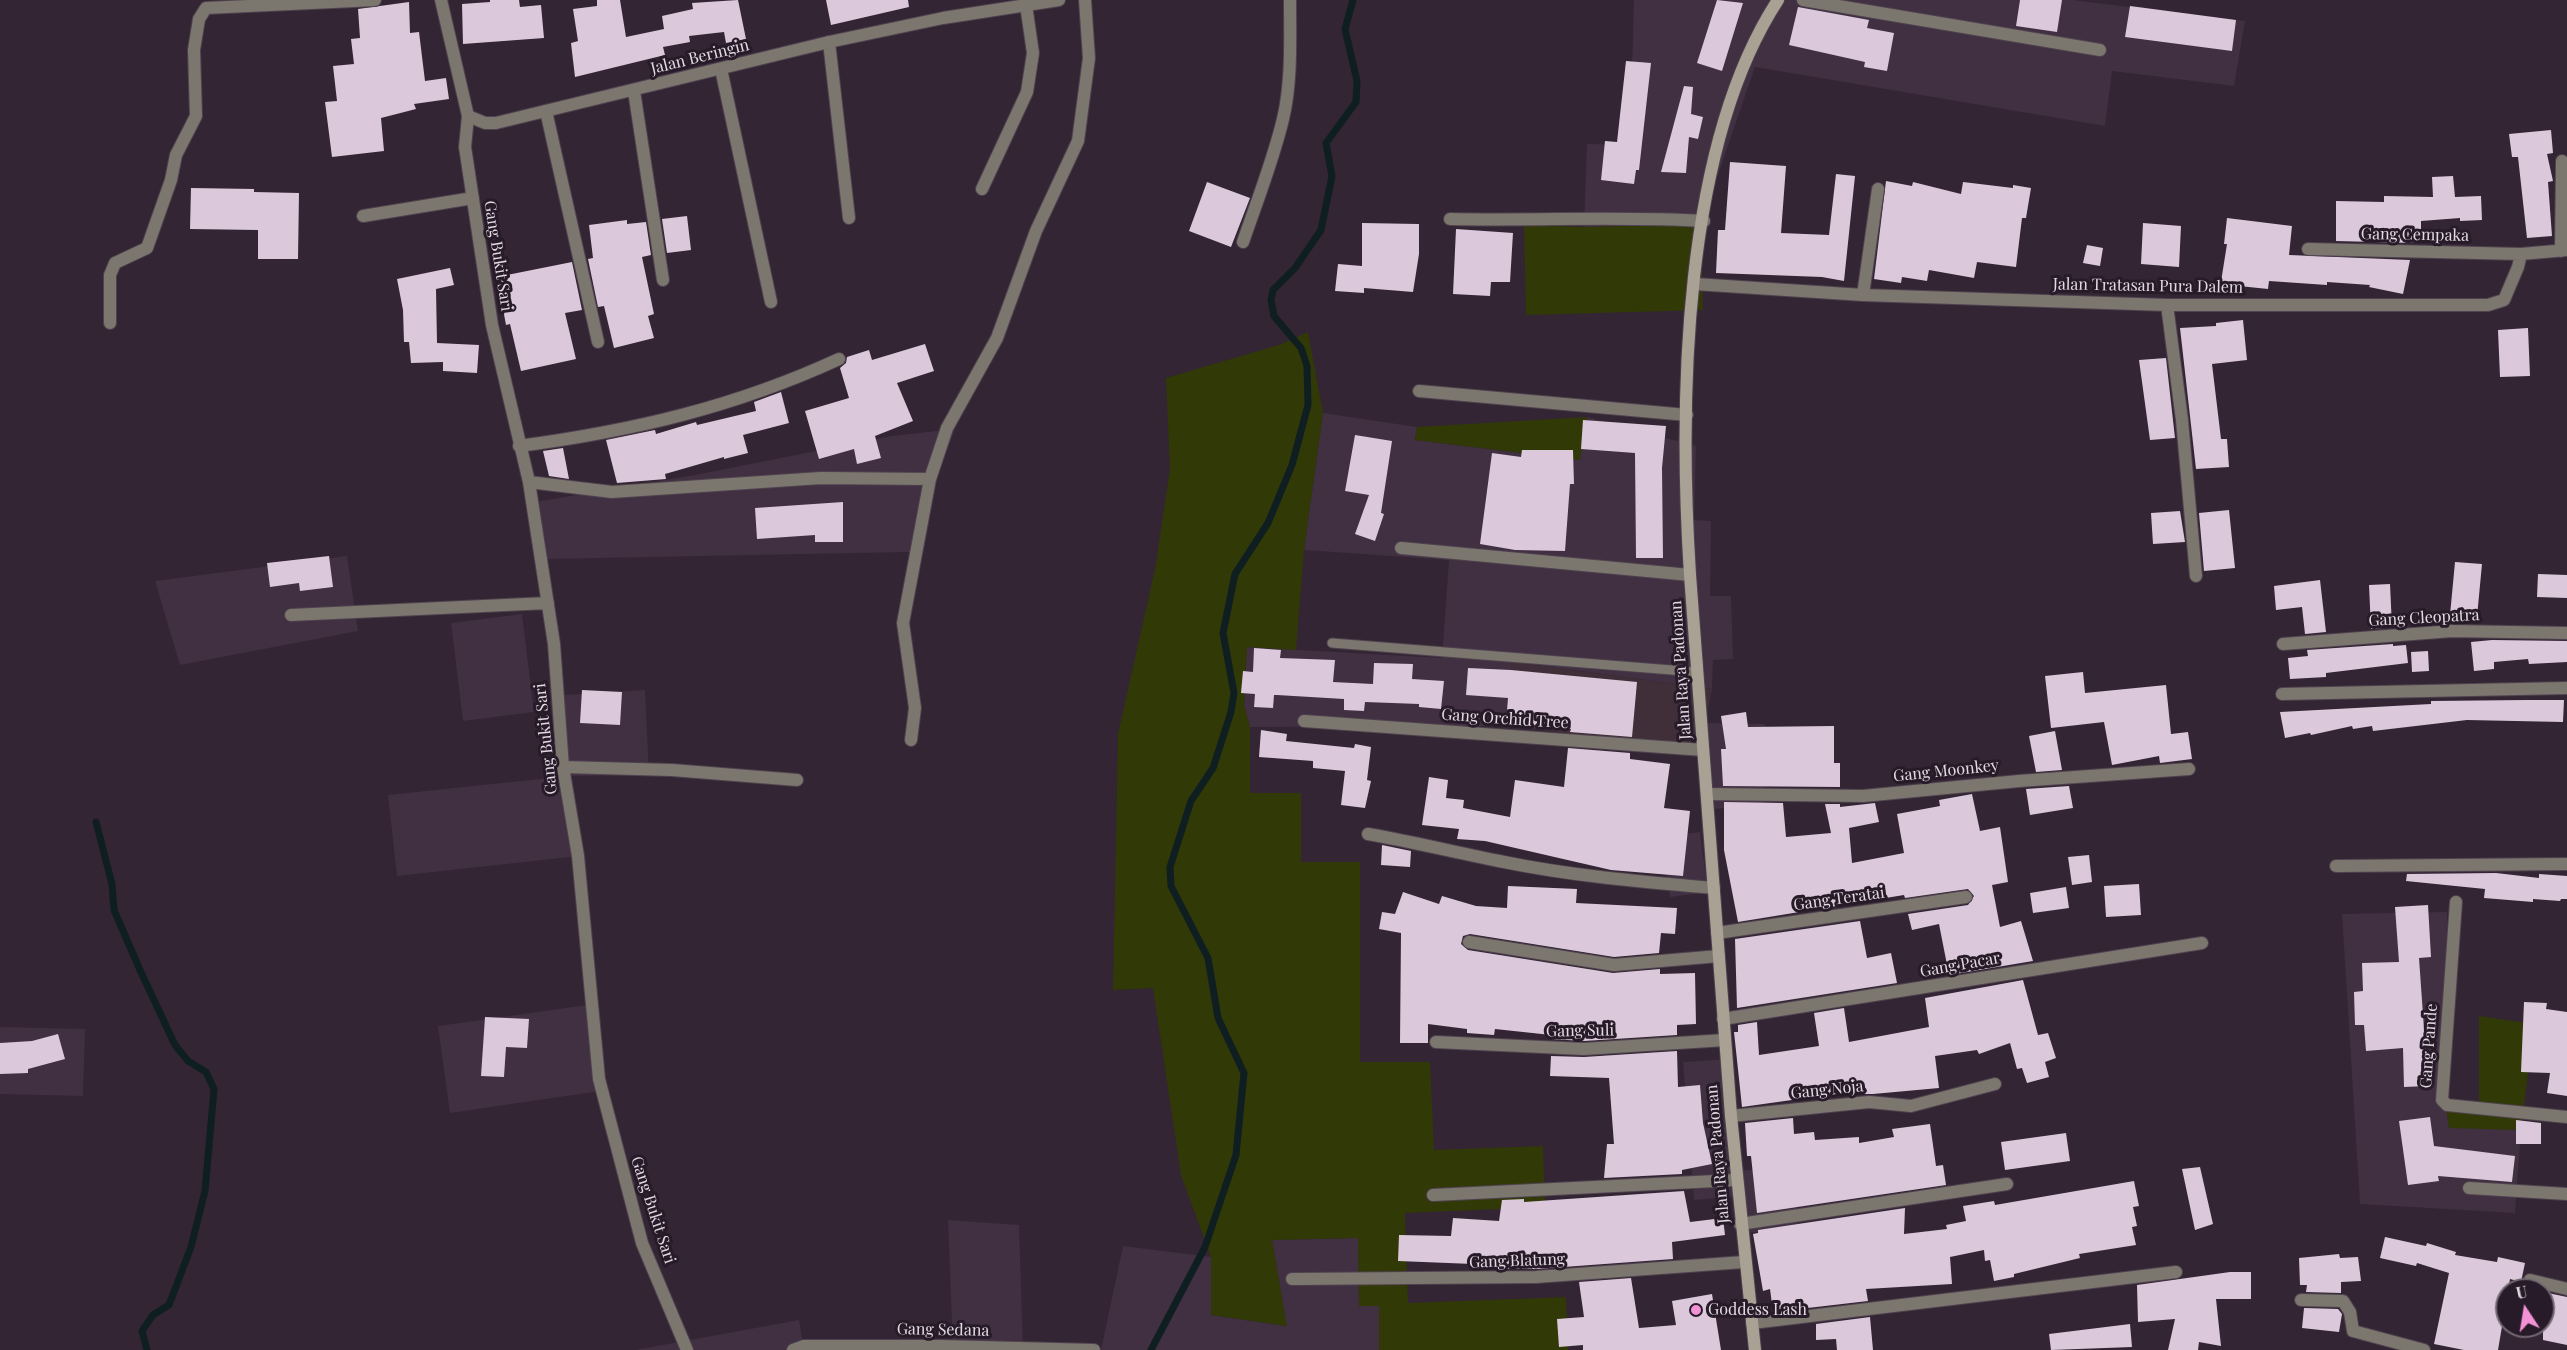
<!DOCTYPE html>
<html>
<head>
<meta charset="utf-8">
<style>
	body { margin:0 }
	#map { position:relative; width:2567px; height:1350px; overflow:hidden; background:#332533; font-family:"Playfair Display",serif }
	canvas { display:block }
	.north { position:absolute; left:2495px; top:1278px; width:60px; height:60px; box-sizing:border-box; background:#281b29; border:2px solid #726773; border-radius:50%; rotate:348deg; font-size:16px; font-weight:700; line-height:24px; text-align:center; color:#e2d9e2 }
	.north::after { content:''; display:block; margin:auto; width:21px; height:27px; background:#f391d5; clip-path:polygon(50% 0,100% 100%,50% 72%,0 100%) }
</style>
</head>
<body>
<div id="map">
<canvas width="2567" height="1350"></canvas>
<div class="north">U</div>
</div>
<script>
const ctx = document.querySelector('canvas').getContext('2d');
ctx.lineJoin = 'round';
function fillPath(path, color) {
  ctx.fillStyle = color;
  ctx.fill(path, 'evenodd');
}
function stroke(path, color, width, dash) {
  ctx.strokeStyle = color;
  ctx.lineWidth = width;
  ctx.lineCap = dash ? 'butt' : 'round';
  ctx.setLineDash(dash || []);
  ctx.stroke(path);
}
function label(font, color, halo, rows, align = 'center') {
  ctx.font = font + ' "Playfair Display",serif';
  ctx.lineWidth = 6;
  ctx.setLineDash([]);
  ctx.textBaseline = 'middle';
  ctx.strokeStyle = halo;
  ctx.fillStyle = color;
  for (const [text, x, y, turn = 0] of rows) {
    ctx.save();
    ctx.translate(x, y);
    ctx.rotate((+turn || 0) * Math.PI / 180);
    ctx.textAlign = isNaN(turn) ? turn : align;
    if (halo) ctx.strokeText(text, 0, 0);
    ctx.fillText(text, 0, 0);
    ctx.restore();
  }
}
const built = new Path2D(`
	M1634,0h438l173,21 -11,65 -122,-15 -7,55 -350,-59 -54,157 -117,3 3,-83 43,1z
	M1323,413l94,14 -2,13 164,20 8,-43 109,29 -2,74 17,1 -1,75h21l2,63 -20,1 -1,29 -199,-27 -8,64 -255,1 -6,-22 3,-58 195,11 7,-98 -145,-10z
	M955,429l-45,123 -363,7 -12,-57 165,-28 192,-38z
	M347,556l11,75 -178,34 -25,-84z
	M522,614l12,98 -71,9 -12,-98z
	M645,690l4,85 -81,1 11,80 -182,20 -9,-81 180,-19 -4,-81z
	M1705,723l60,1 -1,81 -62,5z
	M1700,832l8,60 -38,5 -9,-60z
	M2447,912l-1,195 3,20 72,3 -6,83 -155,-9 -18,-290z
	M587,1005l13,86 -150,22 -12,-87z
	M0,1027l85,2 -2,67 -83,-2z
	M1731,1059l9,112 52,-5 6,62 -52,5 -4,-37 -48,4 -11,-138z
	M948,1220l71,5 4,125h-70z
	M1358,1238l1,67 20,1v44h-278l22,-104 88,11v58l75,11 -14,-86z
	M799,1320l5,30h-169z`);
const medical = new Path2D(`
	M1512,662l200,27 -7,34 1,26 -201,-23z`);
const green = new Path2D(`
	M1701,224l2,86 -177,5 -2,-90 60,2z
	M1308,332l15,81 -19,137 -8,100 -49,-3 -3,58 6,22v66h51v69h59v200h70l4,88 109,-4 2,61 -140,6 3,90 158,-6 2,53h-189v-44h-20l-1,-68 -86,2 15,86 -76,-11v-58l-30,-82 -28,-187 -40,2 5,-256 37,-165 15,-100 -4,-91 113,-33z
	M1587,417l-7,43 -165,-20 2,-13z
	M2479,1016l55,8 -13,106 -72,-2 -3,-21h33z`);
const stream = new Path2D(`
	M96,822l16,62 2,26 26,60 35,75 13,16 18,11 8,17 -9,102 -14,56 -22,58 -16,10 -11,16 5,19
	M1151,1350l54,-103 31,-92 8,-82 -26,-55 -10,-60 -37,-72 -1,-19 21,-66 22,-33 18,-56 3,-19 -11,-60 12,-59 33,-51 24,-58 16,-60 -1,-39 -6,-18 -27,-32 -3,-16 2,-10 22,-22 26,-38 11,-54 -6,-33 30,-41 1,-21 -12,-52 8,-29`);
const building = new Path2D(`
	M490,0h29l1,7 21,-2 3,33 -81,6 -1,-40 28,-2z
	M597,0h23l6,37 38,-8 -2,-13 31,-7 -1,-6 46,-3 8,39 -20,4 -2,-11 -35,4 1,6 -27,5 2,8 -90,22 -4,-34 7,-2 -5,-32 24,-3z
	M826,0h82l1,7 -78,18z
	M1717,0l26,3 -21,68 -25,-8z
	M2020,0h42l-5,32 -41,-6z
	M409,2l1,31 9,-1 6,49 21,-3 3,21 -35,5 2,5 -35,9 3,33 -52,6 -7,-55 12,-1 -4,-35 21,-2 -3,-25 9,-1 -2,-29z
	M2130,6l106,14 -4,31 -107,-14z
	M1798,7l71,13 -2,8 27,5 -7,38 -23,-4 1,-5 -76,-17z
	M1626,61l25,2 -12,107h-3l-2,14 -33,-4 4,-39 12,1z
	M1684,86l9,1 -2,27 12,3 -5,22 -9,-2 -3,36 -25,-1z
	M2551,130l2,23 -6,1 6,27 -5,1 4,54 -25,2 -9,-81h-6l-3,-23z
	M1730,162l56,4 -5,67 48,2 7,-61 19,2 -11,105 -22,-4 -106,-4 2,-43h7z
	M2453,176l2,21 26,-1 1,24 -22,1v-3l-39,3v15h-6l-2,7 -77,-2v-40l48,1v-6l49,1 -1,-20z
	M1886,181l26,5 1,-4 48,12 2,-12 50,6v-3l18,3 -5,30h-4l-6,49 -39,-5 -3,16 -45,-8 -2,11 -25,-4 -1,6 -27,-4z
	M1207,182l43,16 -19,49 -42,-16z
	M191,188l63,1v3l45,1 -1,66h-40v-29l-68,-1z
	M687,216l4,34 -24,3 -5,-34z
	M2227,218l65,8 -3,29 121,5 -7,34 -34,-7 1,-2 -43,-3v3l-58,-4 -1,8 -29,-3 1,5 -20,-3 7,-44h-3z
	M627,220v4l19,-2 5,33 -9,2 12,57 -6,2 6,22 -40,10 -10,-42 -6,1 -10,-48 5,-1 -4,-33z
	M1362,223l57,1v30l-6,38 -49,-4v5l-29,-2 3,-27 24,2z
	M2143,223l38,3 -2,41 -38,-3z
	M1456,229l57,4 -3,49h-19l-1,14 -37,-2z
	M2087,245l16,3 -3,18 -17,-3z
	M572,262l10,48 -17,3 11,46 -55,12 -11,-47 -4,1 -9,-48z
	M450,268l4,17 -18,4 1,54 42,2 -2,28 -34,-2v-9l-32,1 -2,-21h-5l-1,-32 -6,-31z
	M2243,320l4,40 -35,4 9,75h6l2,28 -33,2 -16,-141 36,-2v-3z
	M2528,328l2,48 -30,1 -2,-47z
	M925,344l9,27 -37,12 16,38 -38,15 6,22 -24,6 -3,-15 -35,10 -14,-48 44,-13 -9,-30 6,-5 1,-6 22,-7 3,10z
	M2166,358l9,80 -25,2 -11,-80z
	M781,392l8,31 -46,12 5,18 -24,6v-2l-59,17 1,5 -49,4 -11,-43 49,-10 1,4 40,-12 1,3 59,-14 -2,-9z
	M1583,420l83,6 -4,42 1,90h-27l-1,-105 -54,-4z
	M1355,435l37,6 -11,72 3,1 -9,27 -20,-7 14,-39 -24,-4z
	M563,448l6,31 -20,-3 -6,-25z
	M1522,450h51l1,34h-4l-5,67 -50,-1 -35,-6 12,-91 29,4z
	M843,502v40h-28v-7l-58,4 -2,-31z
	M2229,510l6,58 -31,3 -5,-58z
	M2180,511l5,31 -32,2 -2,-31z
	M329,556l4,31 -33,4 -1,-8 -29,4 -3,-24z
	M2455,562l27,2 -5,53 -27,-2z
	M2538,574l29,1v23l-30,-1z
	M2320,580l6,52 -21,2 -3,-27 -26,3 -2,-24z
	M2390,584l2,43 -21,2 -2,-44z
	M2492,640l75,1v21l-38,2 -1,-5 -34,3v7l-20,2 -3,-29z
	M2393,644v2l13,-1 2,18 -82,10v4l-36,2 -2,-21 20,-2 -1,-6z
	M1254,648l27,2 -1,8 55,2 -2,22 40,2 1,-21 39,1 -1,15 32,2 -3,28 -22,-2v-3l-54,-2 -1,9 -20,-1v-11l-67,-4h-3l-1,13 -19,-1 1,-13 -14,-1 2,-22 10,1z
	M2428,651l1,20 -17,1 -1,-20z
	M1468,668l43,2 126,12 -5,55 -62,-5 1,-3 -65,-7 2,-24 -42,-3z
	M2083,672l2,21 81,-8 5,49 17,-2 4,27 -32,4 -1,-7 -47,9 -8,-43 -53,6 -6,-52z
	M582,690l40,2 -2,33 -40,-2z
	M2526,700h38l-1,22 -96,-2 -94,11 -1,-5 -19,3 -1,-3 -41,9 -1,-2 -25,5 -5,-26 151,-8v-3z
	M1746,712l2,15 86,-1v37h6v24l-117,-1 -2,-37h5l-5,-33z
	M1261,730l26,4 -1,7 68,7 1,-4 16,3 -4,33 4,1 -6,27 -24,-3 4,-34 -32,-3v-7l-54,-4z
	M2055,731l7,39 -26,2 -7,-36z
	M1568,748l62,5v6l40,5 -6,44 26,3 -7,65 -72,-6 -126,-29 -28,-2 2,-10 -37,-4 7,-48 19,3 -2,18 18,2 -1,8 47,9 5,-37 49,7z
	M2069,786l4,22 -43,7 -4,-26z
	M1972,794l8,37 20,-4 8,55 -16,3 8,42 21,-6 12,40 -84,14 -10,-51 -27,6 -4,-16 60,-9 6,-9 -6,-7 -63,9 -1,-3 -166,27 -14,-72v-48l59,1 3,34 45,-4 -6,-29h15v3l35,-4 4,19 -30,6 3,35 52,-10 -7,-39 43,-8 -1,-6z
	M1382,845l29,6 -1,16 -29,-2z
	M2089,855l3,27 -20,3 -4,-28z
	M2496,873l43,5v-4l28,2v23h-6l-1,2 -27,-2v3l-49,-4 1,-9 -79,-8 1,-7z
	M2139,884l2,31 -35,2 -2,-31z
	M1508,886l69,3 -1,14 101,5 -2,26 -14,-1 -2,20 -45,4 -144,-23 -7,2 -2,8 7,6 145,23 47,-4v5l35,-1 1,51 -19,1v10l-93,6 -33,-2v-4l-56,-6 -1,6 -27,-2v-4l-39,-5v19h-28l1,-110 -22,-4 3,-17 13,2 8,-22 36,12 3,-8 34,10 31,2z
	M2066,887l3,21 -36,5 -3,-20z
	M2428,905l3,52 -12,1 9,128 -24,1 -1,-39 -37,3 -2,-26h-9l-1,-33 9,-1 -1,-28 37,-1 -4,-55z
	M1860,921l7,37 24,-5 6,30 -160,25 -2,-69z
	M2023,980l15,55 10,-2 8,25 -11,4 4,15 -22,6 -5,-15 -5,1 -7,-26 -31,11 -2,-4 -42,6 4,32 -66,6h-10v-4l-121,17 -8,-75h4v-7l19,-3 2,33 60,-9 -5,-33 30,-5 5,34 80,-15 -4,-29z
	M2524,1002l23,1 -1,6 21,3v84l-20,-3 3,-20 -29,-1z
	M485,1017l44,2 -2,29 -21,-1 -2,30 -23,-1z
	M58,1034l7,25 -37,10v4l-28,1v-31l32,-2z
	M1677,1051l1,36 22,-2 3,38 9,41 -30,6v4l-78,4 3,-34h7l-5,-66 -59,-2 1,-20 33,1z
	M2430,1117l4,29 81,10 -3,26 -74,-6 1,5 -31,4 -9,-64z
	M1793,1118l1,16 20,-2 1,8 44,-3v6l35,-6 -2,-8 38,-5 6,42 7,-1 3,20 -189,28 -6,-57h-4l-2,-33z
	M2516,1120l25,3v21h-25z
	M2066,1133l4,28 -65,9 -4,-28z
	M2200,1167l13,57 -18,6 -13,-61z
	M2134,1181l5,25 -6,1 4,19 -5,1 4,18 -57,9 1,4 -66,16v3l-20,4 -4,-21 -5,1 -1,-11 -34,7 2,27 -86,5 2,12 -95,11 -3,-23 -7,2 -10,-57 5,-1v-3l147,-22 -1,26 43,-5 -1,-4 20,-4 -3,-15 31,-5 1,4z
	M1684,1191l6,31 33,-4 2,17 -53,7 1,17 -137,10h-63v-5l-75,-3 1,-26 52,1 2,-18 46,3 3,-21 22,-1v3z
	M2385,1237l41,9 1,-3 29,9 -1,3 42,7 1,-5 27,6 -4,19 -11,-3 -12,71h-34l-30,-6 15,-71 -32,-10 -1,3 -36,-8z
	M2339,1254l1,4 18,-1 3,24 -20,1v11l-35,-1 1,-7h-7l-1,-27z
	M2230,1272h21v27h-35l5,47 -22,-4 -1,8h-30l7,-31 -37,3 -1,-37z
	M1631,1278l8,50 37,-3 -4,-24 40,-7 9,56h-138v-5l-24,2 -2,-28 27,-2 -5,-35z
	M2543,1292l24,5v48l-24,-5z
	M2304,1308l34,1 4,5 -3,18 -37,-4z
	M1870,1317l3,33h-36l-1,-11 -20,1v-16z
	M2130,1324l2,23 -81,3 -2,-16z`);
const service = new Path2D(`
	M1332,643l365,29`);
const minor = new Path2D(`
	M1803,0l297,50
	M829,42l20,176
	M721,69l50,233
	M634,91l29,189
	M546,111l52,231
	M468,116l-3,31 27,178 37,157 25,162 9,123 15,89 21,223 43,164 45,107
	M982,189l45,-97 6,-39 -7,-48
	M363,216l110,-18
	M1450,219c85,2 169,-3 254,2
	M1243,242c14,-41 30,-81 40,-123 9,-38 7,-80 7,-119
	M2308,249l213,5
	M2561,251l1,-90
	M1695,284l168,11 304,10h321l16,-5 14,-33 3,-13 46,-4
	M1863,295l15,-106
	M2167,305l15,115 14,156
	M110,323v-48l5,-12 32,-15 24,-68 5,-25 20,-39 -2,-66 5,-31 7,-11 169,-8
	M1419,391l268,24
	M519,446c113,-15 216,-39 320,-87
	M529,482l83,10 209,-14 109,1
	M1401,548l289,27
	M291,615l257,-12
	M2283,644l169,-13 115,2
	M2282,694l285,-6
	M1304,721l399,29
	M911,740l4,-32 -12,-85 27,-144 17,-51 50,-90 39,-107 42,-90 11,-83 -4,-58
	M563,767l109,3 125,10
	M1707,794l156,2 156,-15 170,-12
	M1368,834c46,8 90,19 136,28 68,14 140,20 210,26
	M2336,866l231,-2
	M2456,902l-14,198 5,5 120,12
	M1717,933l249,-36
	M1469,942l145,23 105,-9
	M1723,1019l479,-76
	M1436,1042l148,7 141,-9
	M1731,1116l138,-14 42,4 84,-22
	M2469,1188l98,6
	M1433,1195l303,-15
	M1740,1224l267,-40
	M1292,1279l244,-2 208,-15
	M2530,1280l37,9
	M2301,1300l42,1 7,11 3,19 71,19
	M1752,1323l424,-51
	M793,1350l11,-4h136l154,4`);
const tertiary = new Path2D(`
	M441,0l27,116 17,7h11l333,-81 114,-24 116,-18`);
const secondary = new Path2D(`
	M1755,1350l-24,-234 -41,-541c-11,-172 -8,-428 88,-575`);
const markers = [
	[1696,1310,6,"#f391d5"]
];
const streetNames = [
	["Jalan Beringin",700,57,-14],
	["Gang Cempaka",2415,235,1],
	["Gang Bukit Sari",498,256,81],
	["Jalan Tratasan Pura Dalem",2148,286,1],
	["Gang Cleopatra",2424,618,-3],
	["Jalan Raya Padonan",1681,670,-94],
	["Gang Orchid Tree",1505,719,4],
	["Gang Bukit Sari",546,739,-96],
	["Gang Moonkey",1946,771,-6],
	["Gang Teratai",1839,899,-8],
	["Gang Pacar",1960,965,-10],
	["Gang Suli",1580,1031,-1],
	["Gang Pande",2429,1046,-86],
	["Gang Noja",1827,1090,-6],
	["Jalan Raya Padonan",1718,1154,-95],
	["Gang Bukit Sari",653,1210,72],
	["Gang Blatung",1517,1261,-2],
	["Gang Sedana",943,1330,1]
];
const poiNames = [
	["Goddess Lash",1708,1310]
];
fillPath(built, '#412f42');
fillPath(medical, '#402f39');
fillPath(green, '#313907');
stroke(stream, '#0f1f21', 7);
fillPath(building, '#dbc9db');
stroke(service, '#4f424f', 11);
stroke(minor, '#4f424f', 14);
stroke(tertiary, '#4f424f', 14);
stroke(secondary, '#4f424f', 14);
stroke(service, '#7b776e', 9);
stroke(minor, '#7b776e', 12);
stroke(tertiary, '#7b776e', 12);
stroke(secondary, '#a9a294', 12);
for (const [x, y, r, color] of markers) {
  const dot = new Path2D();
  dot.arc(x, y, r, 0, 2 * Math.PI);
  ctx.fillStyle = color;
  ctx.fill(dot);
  stroke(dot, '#281b29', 2);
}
label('16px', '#e2d9e2', '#281b29', streetNames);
label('16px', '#e2d9e2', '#281b29', poiNames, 'left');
</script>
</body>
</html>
